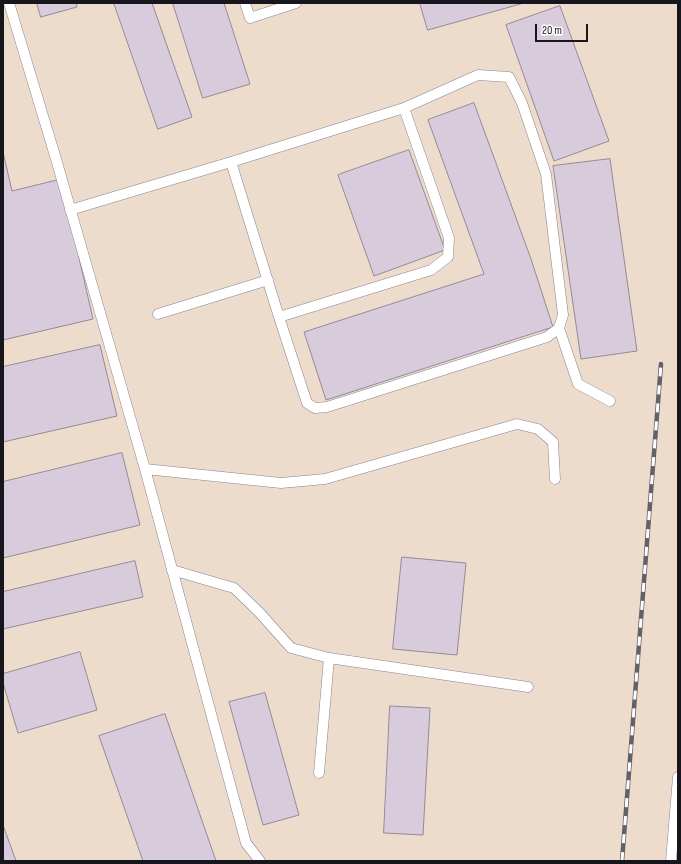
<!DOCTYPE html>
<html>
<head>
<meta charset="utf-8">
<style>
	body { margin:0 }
	#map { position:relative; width:681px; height:864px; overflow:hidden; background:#e9e7f9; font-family:"Sofia Sans Condensed",sans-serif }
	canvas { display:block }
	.frame { position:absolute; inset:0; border:4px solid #17161c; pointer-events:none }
	.scale { position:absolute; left:535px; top:24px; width:53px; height:18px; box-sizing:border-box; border:2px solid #17161c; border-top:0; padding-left:5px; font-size:12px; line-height:14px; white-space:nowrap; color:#17161c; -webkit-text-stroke:3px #fff; paint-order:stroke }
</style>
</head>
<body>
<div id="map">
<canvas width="681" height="864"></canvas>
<div class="frame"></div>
<div class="scale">20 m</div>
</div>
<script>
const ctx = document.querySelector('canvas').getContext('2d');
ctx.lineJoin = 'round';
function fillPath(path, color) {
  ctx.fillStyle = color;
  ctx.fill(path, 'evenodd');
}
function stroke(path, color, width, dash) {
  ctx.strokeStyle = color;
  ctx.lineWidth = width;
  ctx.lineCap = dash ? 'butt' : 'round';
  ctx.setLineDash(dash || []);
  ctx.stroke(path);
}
const industrial = new Path2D(`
	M3,3h675v858h-675z`);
const building = new Path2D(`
	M37,3h39l1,4 -36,10z
	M114,3h38l40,114 -34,12z
	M173,3h51l26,81 -47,14z
	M420,3h104l-96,27z
	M560,6l49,135 -55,20 -48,-136z
	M474,103l57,156 22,68 -227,73 -22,-68 180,-58 -56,-154z
	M409,150l36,100 -71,26 -36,-101z
	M3,152l9,39 49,-12 32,140 -90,21z
	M610,159l27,192 -56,8 -28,-193z
	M100,345l17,71 -114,26v-75z
	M122,453l18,72 -137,33v-76z
	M402,557l64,6 -9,92 -64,-6z
	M135,561l8,36 -140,32v-37z
	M80,652l17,58 -79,23 -15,-50v-9z
	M265,693l34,122 -36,10 -34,-123z
	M390,706l40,2 -7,127 -39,-2z
	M165,714l51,147h-73l-44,-125z
	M3,825l13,36h-13z`);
const service = new Path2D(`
	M9,3l47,156 89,310 101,374 14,18
	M245,3l5,15 46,-15
	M70,210l161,-48 173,-54 45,130 -1,19 -17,13 -152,47 -48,-155
	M158,314l110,-34
	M279,317l28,86 8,5 12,-1 220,-70 12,-9 4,-13 -17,-141 -24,-71 -13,-26 -31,-2 -74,33
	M559,328l19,56 32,17
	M145,469l136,14 44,-4 192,-55 21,5 15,13 2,37
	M172,570l62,18 25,24 32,36 38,10 199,29
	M319,773l10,-115
	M671,861l7,-84`);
const rail = new Path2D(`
	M622,861l39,-497`);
fillPath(industrial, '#eddccb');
fillPath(building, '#d8ccdc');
stroke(building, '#948a99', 1);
stroke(service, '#868494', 11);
stroke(service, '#fff', 10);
stroke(rail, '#62606b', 4.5);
stroke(rail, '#fff', 3, [9]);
</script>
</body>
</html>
